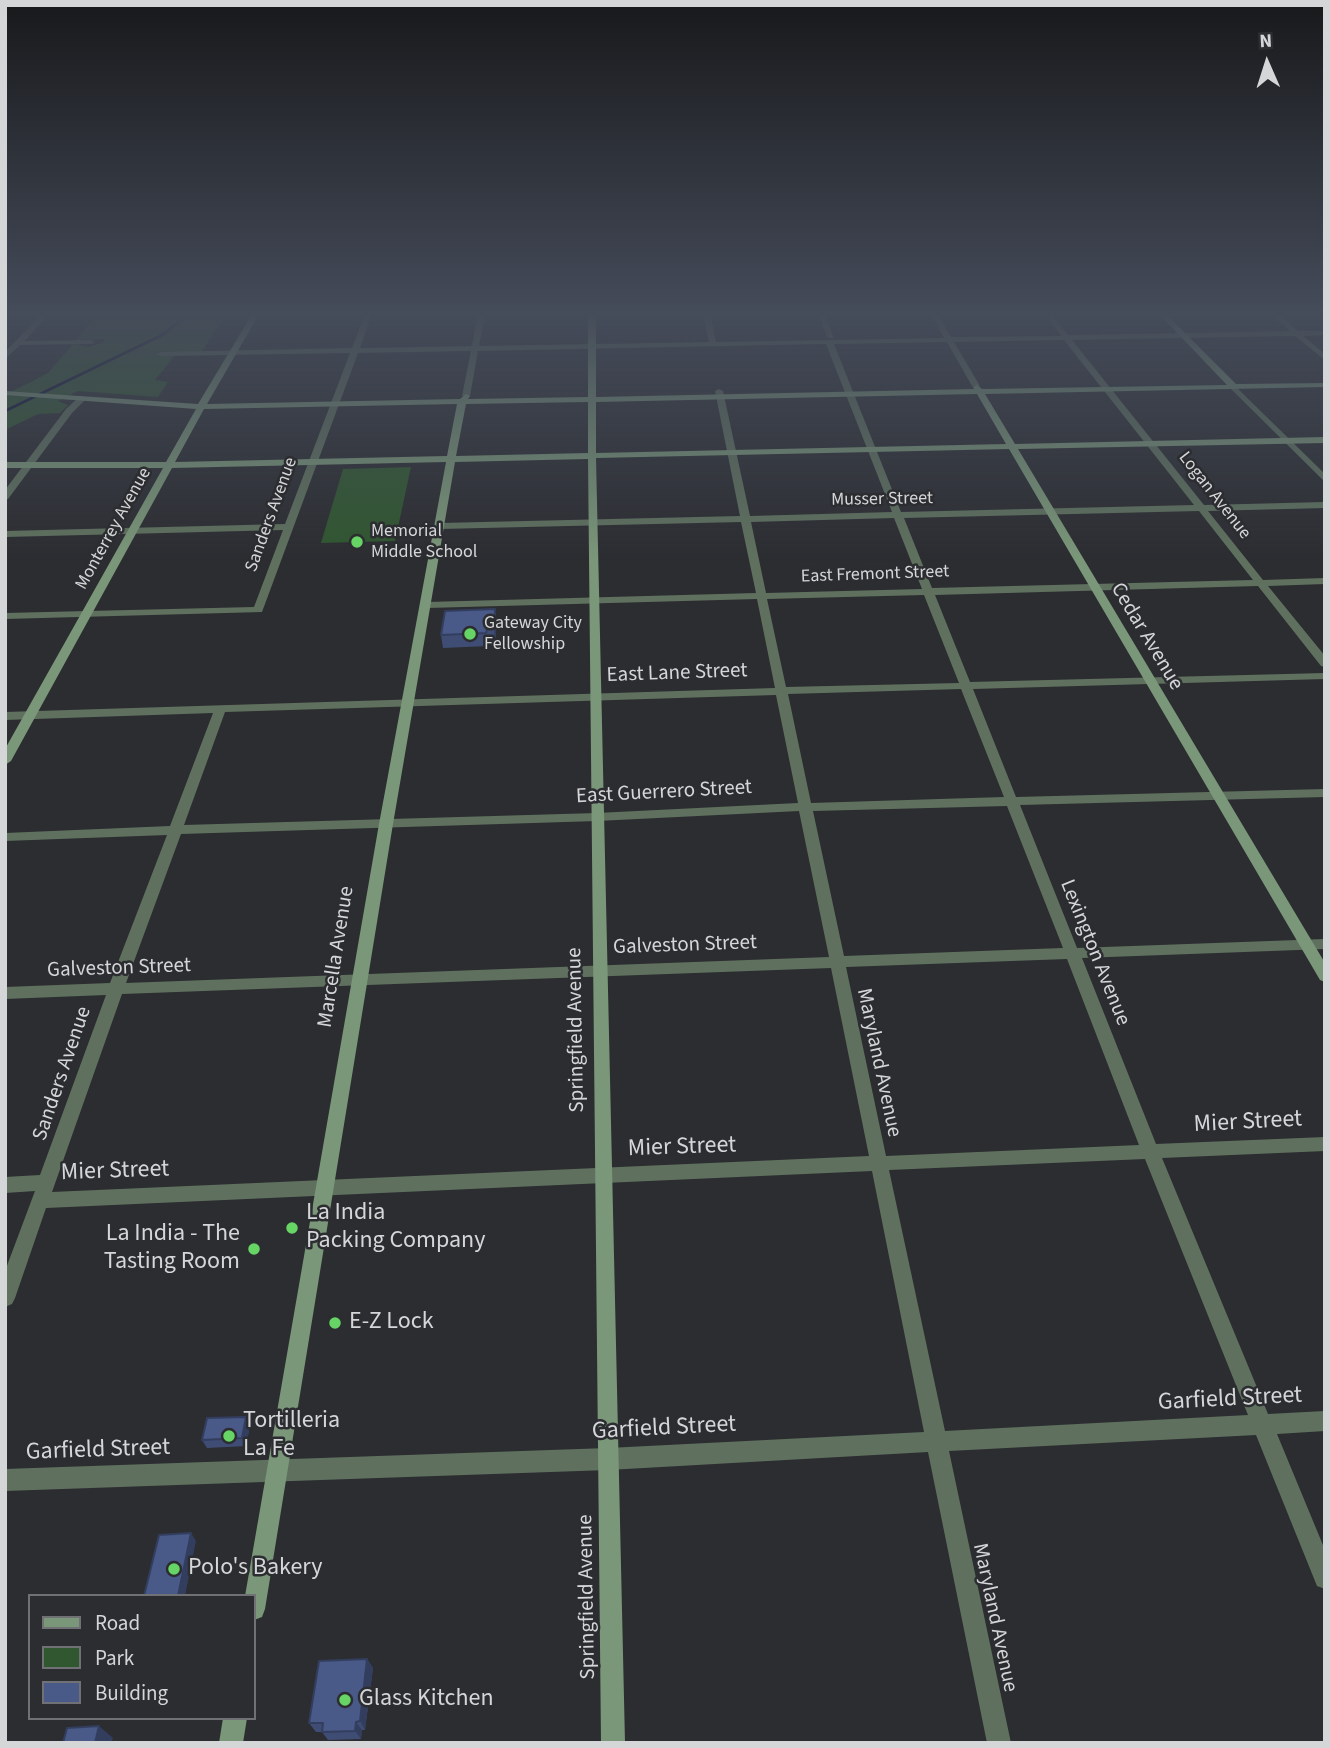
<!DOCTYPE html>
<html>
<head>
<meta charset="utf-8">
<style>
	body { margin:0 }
	#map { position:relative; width:1330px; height:1748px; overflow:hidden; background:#2c2d31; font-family:"Source Sans 3",sans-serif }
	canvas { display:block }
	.frame { position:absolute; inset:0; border:7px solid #d5d6d8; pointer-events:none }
	.legend { position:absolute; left:28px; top:1594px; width:228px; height:126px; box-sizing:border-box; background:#2c2d31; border:2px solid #707174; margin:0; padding:9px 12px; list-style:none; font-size:21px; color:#d5d6d8 }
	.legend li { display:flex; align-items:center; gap:14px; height:35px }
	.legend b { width:35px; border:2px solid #707174 }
	.north { position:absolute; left:1232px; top:28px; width:70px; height:70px; -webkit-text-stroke:5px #2c2d31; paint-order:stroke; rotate:357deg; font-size:19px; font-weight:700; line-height:28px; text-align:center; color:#d5d6d8 }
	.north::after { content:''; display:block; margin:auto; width:24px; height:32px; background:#d5d6d8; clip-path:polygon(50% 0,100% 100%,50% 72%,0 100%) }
</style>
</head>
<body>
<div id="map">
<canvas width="1330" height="1748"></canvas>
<div class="frame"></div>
<ul class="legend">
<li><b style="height:9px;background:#7b9779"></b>Road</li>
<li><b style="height:19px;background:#30572f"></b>Park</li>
<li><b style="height:19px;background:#495988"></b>Building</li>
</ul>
<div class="north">N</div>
</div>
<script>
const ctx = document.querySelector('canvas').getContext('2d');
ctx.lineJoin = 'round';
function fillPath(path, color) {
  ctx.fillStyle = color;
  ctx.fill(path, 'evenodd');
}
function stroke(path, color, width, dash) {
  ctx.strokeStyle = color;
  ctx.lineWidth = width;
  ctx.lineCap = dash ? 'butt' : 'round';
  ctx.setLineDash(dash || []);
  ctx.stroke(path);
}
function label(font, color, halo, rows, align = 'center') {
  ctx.font = font + ' "Source Sans 3",sans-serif';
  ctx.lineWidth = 5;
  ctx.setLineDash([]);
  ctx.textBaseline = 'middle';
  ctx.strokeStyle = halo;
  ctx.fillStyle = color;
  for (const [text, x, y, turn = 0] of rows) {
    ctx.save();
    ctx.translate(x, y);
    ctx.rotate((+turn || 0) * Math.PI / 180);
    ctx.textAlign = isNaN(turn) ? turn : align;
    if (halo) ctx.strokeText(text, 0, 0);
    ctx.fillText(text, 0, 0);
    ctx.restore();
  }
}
const green = new Path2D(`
	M96,316h130l-25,36 -40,1 -2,3h15l-19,24 13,2 -10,15 -80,-6 -20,10 10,4 -8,8 -22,1 -33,16v-35l43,-22 25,-29 16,3 15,-5v-3l-28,1z
	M411,467l-16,74 -74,2 22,-74z`);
const stream = new Path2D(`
	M5,411l157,-76 25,-19`);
const street = new Path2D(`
	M40,316h7l-22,25 66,-1 4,2 -4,2 -71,1 -15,14v-7z
	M364,316h7l-11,32 112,-2 5,-30h8l-6,30 230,-4 -6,-26h8l5,26 228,-4 -12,-22h7l12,21 110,-1 -15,-20h7l15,19 222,-4 -17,-15h8l17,15h27v4l-22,1 22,18v6l-30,-24 -223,4 132,165 121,-3v6l-117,3 55,69 62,-2v6l-57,2 57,70v11l-4,-1 -63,-80 -323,9 35,87 355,-9v6l-352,10 43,108 309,-8v8l-305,8 57,143 248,-9v10l-243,9 74,186 169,-7v14l-163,7 106,256 57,-3v20l-48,3 48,116v39l-8,-3 -61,-151 -307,16 62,292h-24l-59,-291 -320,18 -603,21v-22l603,-21 316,-16 -52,-261 -826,37 -31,90 -3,6 -7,3v-36l30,-80 -30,2v-16l35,-2 66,-180 -101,4v-12l105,-4 57,-148 -162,6v-8l165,-7 43,-113 -208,7v-8l770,-24 -18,-89 -330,9 -5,-3 5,-3 329,-9 -15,-71 -301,7 -5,-3 5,-3 300,-7 -25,-125 4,-2 4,2 27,125 142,-4 -66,-168 -348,7 -8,45 -4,2 -4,-2 9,-45 -113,2 -96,259 -257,7v-6l249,-6 29,-77 -278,7v-6l280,-7 65,-171 -189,3 -4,-2 4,-2 191,-4zM1064,340l130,165 -293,7 -67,-168 113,-2 25,44 4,2 4,-2 -26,-44zM1199,511l54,69 -321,8 -28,-70zM894,518l28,71 -156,4 -15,-71zM924,595l35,88 -173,4 -19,-88zM961,689l43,108 -193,6 -23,-109zM776,695l22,108 -201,10 -413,12 41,-113zM1007,806l56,142 -219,8 -31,-145zM799,811l30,146 -703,26 55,-149 416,-13zM1067,959l72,186 -253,11 -40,-189zM831,968l38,188 -817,36 70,-198zM1145,1159l103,256 -303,16 -56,-261z
	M819,316h7l8,23 -7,-2z
	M1233,384l92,90v8l-95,-94 -1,-2z
	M80,396l7,2 -15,15 -64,86 -3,1v-10l61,-81z`);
const secondary = new Path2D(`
	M251,316h7l-51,88 253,-5 6,-5 4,2 -2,3 120,-2v-81h8v81l378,-8 -1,-2 4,-2 5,4 245,-4 -66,-69h7l68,68 89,-1v4l-340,7 30,50 310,-7v6l-307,6 307,514v19l-5,-2 -311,-531 -413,9 29,1285h-24l-13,-1284 -133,3 -62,362 -128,785 -3,8 -8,3v-24h-9l134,-772 67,-362 -274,6 -161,293 -6,4v-16l158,-281h-158v-6h161l30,-53 -191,-14v-4l193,13zM977,394l29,50 -410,9v-51zM588,402v51l-132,3 10,-52zM457,404l-10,52 -272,6 29,-53z
	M223,1718h24l-4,25h-24z`);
const wall = new Path2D(`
	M497,622l-2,20h-7v4l-45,2 -2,-13z
	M246,1417l4,8 -4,21 -39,2 -5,-8z
	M367,1659l6,9 -8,62h-3l-1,9 -33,1 -6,-8h-6l-7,-9z`);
const shadedWall = new Path2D(`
	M495,609l2,13 -2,20 -1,-13z
	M246,1417l4,8 -4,21 -4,-8z
	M191,1533l5,8 -11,55h-7z
	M367,1659l6,9 -8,62 -5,-9z
	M356,1722l6,8 -1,9 -6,-8z
	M99,1726l14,12 -2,5h-16z`);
const building = new Path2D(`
	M495,609l-1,20h-7l-1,4 -45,2 4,-24z
	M246,1417l-4,21 -40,2 5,-22z
	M191,1533l-13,63h-34l15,-61z
	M367,1659l-7,62 -4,1 -1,9 -33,1 1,-9h-14l10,-62z
	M99,1726l-4,17h-32l4,-15z`);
const markers = [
	[357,542,7,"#67d466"],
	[470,634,7,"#67d466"],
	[292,1228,7,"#67d466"],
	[254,1249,7,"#67d466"],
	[335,1323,7,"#67d466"],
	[229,1436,7,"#67d466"],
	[174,1569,7,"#67d466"],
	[345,1700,7,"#67d466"]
];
const farStreetnames = [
	["Logan Avenue",1214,496,52],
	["Musser Street",882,500,-1],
	["Sanders Avenue",272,515,-70],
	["Monterrey Avenue",114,529,-61],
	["East Fremont Street",875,575,-2]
];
const farPoinames = [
	["Memorial",371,532],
	["Middle School",371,553],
	["Gateway City",484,624],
	["Fellowship",484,645]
];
const streetNames = [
	["Cedar Avenue",1146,637,59],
	["East Lane Street",677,674,-2],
	["East Guerrero Street",664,793,-3],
	["Galveston Street",685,946,-2],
	["Lexington Avenue",1094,953,68],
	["Marcella Avenue",337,957,-81],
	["Galveston Street",119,969,-2],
	["Springfield Avenue",577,1030,-91],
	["Maryland Avenue",878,1063,78],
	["Sanders Avenue",63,1074,-71],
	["Springfield Avenue",588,1597,-91],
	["Maryland Avenue",994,1618,78]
];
const nearStreetnames = [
	["Mier Street",1248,1123,-3],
	["Mier Street",682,1148,-2],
	["Mier Street",115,1172,-2],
	["Garfield Street",1230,1400,-3],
	["Garfield Street",664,1429,-3],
	["Garfield Street",98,1451,-2]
];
const nearPoinames = [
	["La India",306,1214],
	["Packing Company",306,1242],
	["La India - The",240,1235,"right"],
	["Tasting Room",240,1263,"right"],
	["E-Z Lock",349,1323],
	["Tortilleria",243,1422],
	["La Fe",243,1450],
	["Polo's Bakery",188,1569],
	["Glass Kitchen",359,1700]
];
fillPath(green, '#30572f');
stroke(stream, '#060c35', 2.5);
fillPath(street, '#5f715e');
fillPath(secondary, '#7b9779');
fillPath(wall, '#3f4d75');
fillPath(shadedWall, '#333e5f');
fillPath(building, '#495988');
stroke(building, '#333e5f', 2);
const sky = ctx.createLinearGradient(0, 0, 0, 561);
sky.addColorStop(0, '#18191b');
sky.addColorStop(0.56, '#454c5a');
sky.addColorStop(1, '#454c5a00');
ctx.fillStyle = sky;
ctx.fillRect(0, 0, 1330, 561);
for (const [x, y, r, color] of markers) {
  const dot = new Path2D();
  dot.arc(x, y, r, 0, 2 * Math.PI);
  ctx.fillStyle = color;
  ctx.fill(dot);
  stroke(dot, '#2c2d31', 2.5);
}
label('18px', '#d5d6d8', '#2c2d31', farStreetnames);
label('18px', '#d5d6d8', '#2c2d31', farPoinames, 'left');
label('21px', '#d5d6d8', '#2c2d31', streetNames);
label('24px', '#d5d6d8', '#2c2d31', nearStreetnames);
label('24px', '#d5d6d8', '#2c2d31', nearPoinames, 'left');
</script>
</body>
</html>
